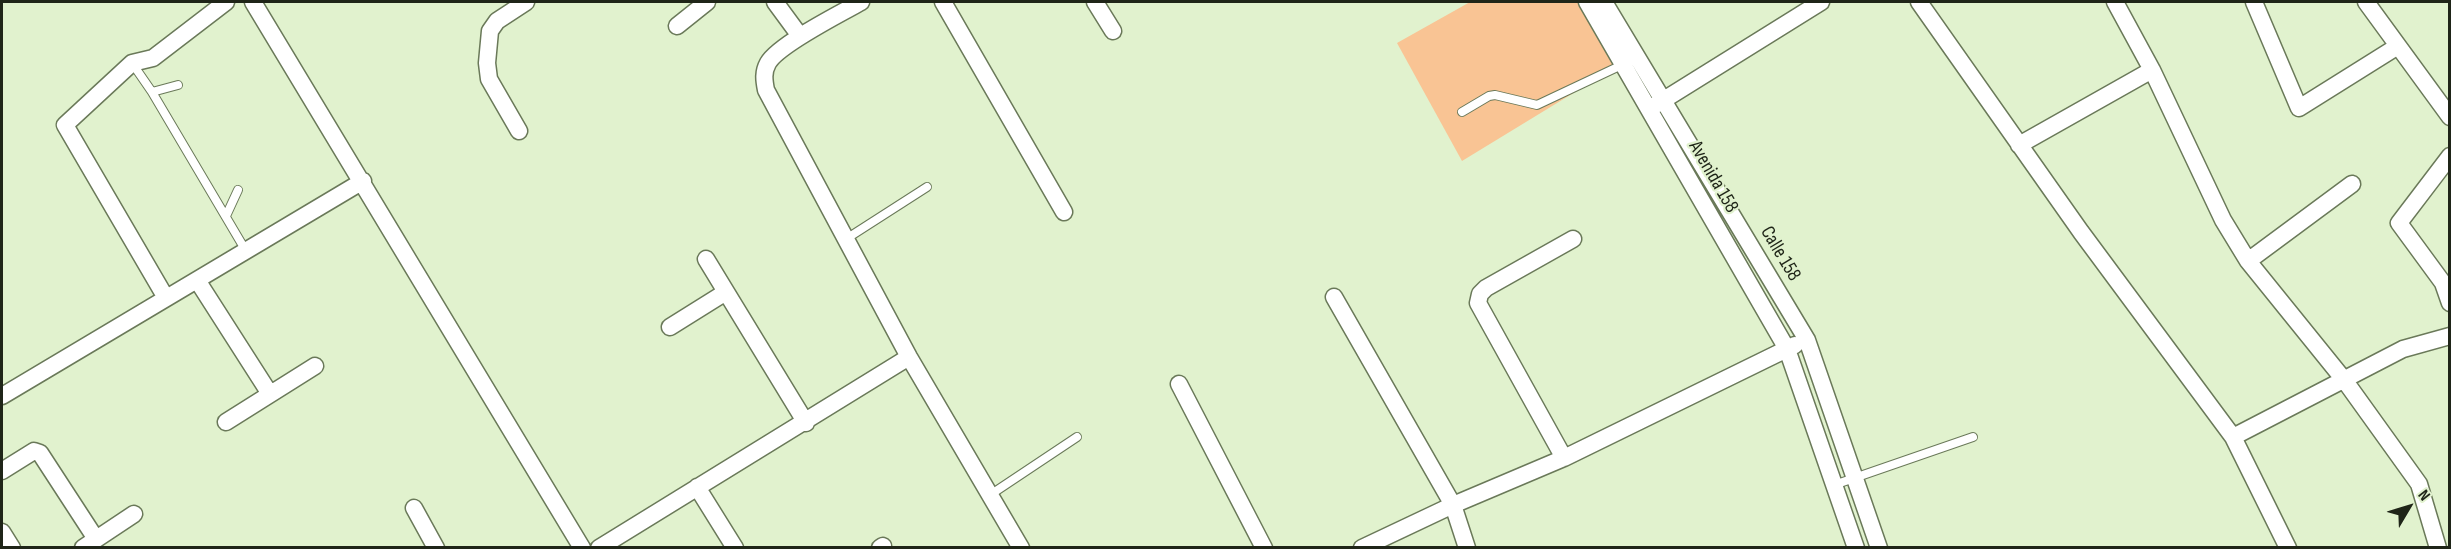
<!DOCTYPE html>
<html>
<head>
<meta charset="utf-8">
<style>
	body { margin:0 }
	#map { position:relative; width:2451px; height:549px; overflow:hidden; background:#e1f2ce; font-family:"Sofia Sans Condensed",sans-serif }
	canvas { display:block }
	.frame { position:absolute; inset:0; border:3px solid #1f2518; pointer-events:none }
	.north { position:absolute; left:2379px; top:477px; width:60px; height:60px; -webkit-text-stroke:4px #e1f2ce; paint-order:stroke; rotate:52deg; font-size:16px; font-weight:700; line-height:24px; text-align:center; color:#1f2518 }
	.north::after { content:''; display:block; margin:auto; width:21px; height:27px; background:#1f2518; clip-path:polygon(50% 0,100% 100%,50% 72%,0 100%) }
</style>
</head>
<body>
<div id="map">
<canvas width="2451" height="549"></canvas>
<div class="frame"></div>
<div class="north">N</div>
</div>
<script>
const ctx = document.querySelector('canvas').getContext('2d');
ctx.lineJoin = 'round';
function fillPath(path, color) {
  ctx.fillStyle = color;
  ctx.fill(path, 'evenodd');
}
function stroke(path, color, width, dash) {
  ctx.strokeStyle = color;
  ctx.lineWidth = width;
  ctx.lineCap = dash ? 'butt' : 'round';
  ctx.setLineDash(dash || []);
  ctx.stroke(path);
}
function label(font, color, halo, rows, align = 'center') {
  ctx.font = font + ' "Sofia Sans Condensed",sans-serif';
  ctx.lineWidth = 4.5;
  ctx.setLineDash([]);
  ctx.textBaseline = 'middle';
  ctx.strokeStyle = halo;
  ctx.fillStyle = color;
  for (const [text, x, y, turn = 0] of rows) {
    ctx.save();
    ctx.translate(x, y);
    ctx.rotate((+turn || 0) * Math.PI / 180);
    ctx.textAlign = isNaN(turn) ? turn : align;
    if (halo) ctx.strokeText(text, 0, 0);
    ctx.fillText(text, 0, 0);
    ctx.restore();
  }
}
const green = new Path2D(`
	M1470,2h114l37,62 -159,97 -65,-118z`);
const service = new Path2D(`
	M132,63l20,29 94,159
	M152,92l26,-7
	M1462,112l27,-16 6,-1 42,10 87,-41
	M226,216l12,-26
	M846,239l81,-52
	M1834,485l139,-48
	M990,495l87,-58`);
const minor = new Path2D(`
	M253,2l329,546
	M775,2l25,34
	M861,2c-20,11 -83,43 -93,61 -5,9 -4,17 -2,27l143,267 112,191
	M943,2l121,210
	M1095,2l18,29
	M1587,2l200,347 69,199
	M1604,2l203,338 72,208
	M1919,2l162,230 152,205 55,111
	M2115,2l37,68 71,150 25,41 97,120 74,103 19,64
	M2254,2l45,106 99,-62
	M2366,2l84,115
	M677,26l30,-24
	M1654,106l167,-104
	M519,131l-30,-52 -2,-16 3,-32 7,-10 29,-19
	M2019,145l133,-75
	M2450,156l-51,67 44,60 7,20
	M706,259l100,164
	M2248,261l104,-77
	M197,280l73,114
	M1334,297l119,208 14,43
	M166,298l-101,-173 67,-62 21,-5 73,-56
	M670,327l56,-35
	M1179,384l85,164
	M2,396l361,-215
	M226,422l89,-56
	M2233,437l170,-88 47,-13
	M1564,458l-86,-155 2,-9 6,-6 87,-49
	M2,471l32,-20 6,2 56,86
	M697,487l38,61
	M414,508l22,40
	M2,532l10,16
	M83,548l51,-34
	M599,548l310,-191
	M880,548l3,-2
	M1362,548l91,-43 111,-47 231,-113`);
const streetNames = [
	["Avenida 158",1713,177,60],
	["Calle 158",1780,254,59]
];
fillPath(green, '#f9c494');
stroke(service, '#6a7959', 10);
stroke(minor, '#6a7959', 19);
stroke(service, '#fff', 8);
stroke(minor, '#fff', 16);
label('20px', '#1f2518', '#e1f2ce', streetNames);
</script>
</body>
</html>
